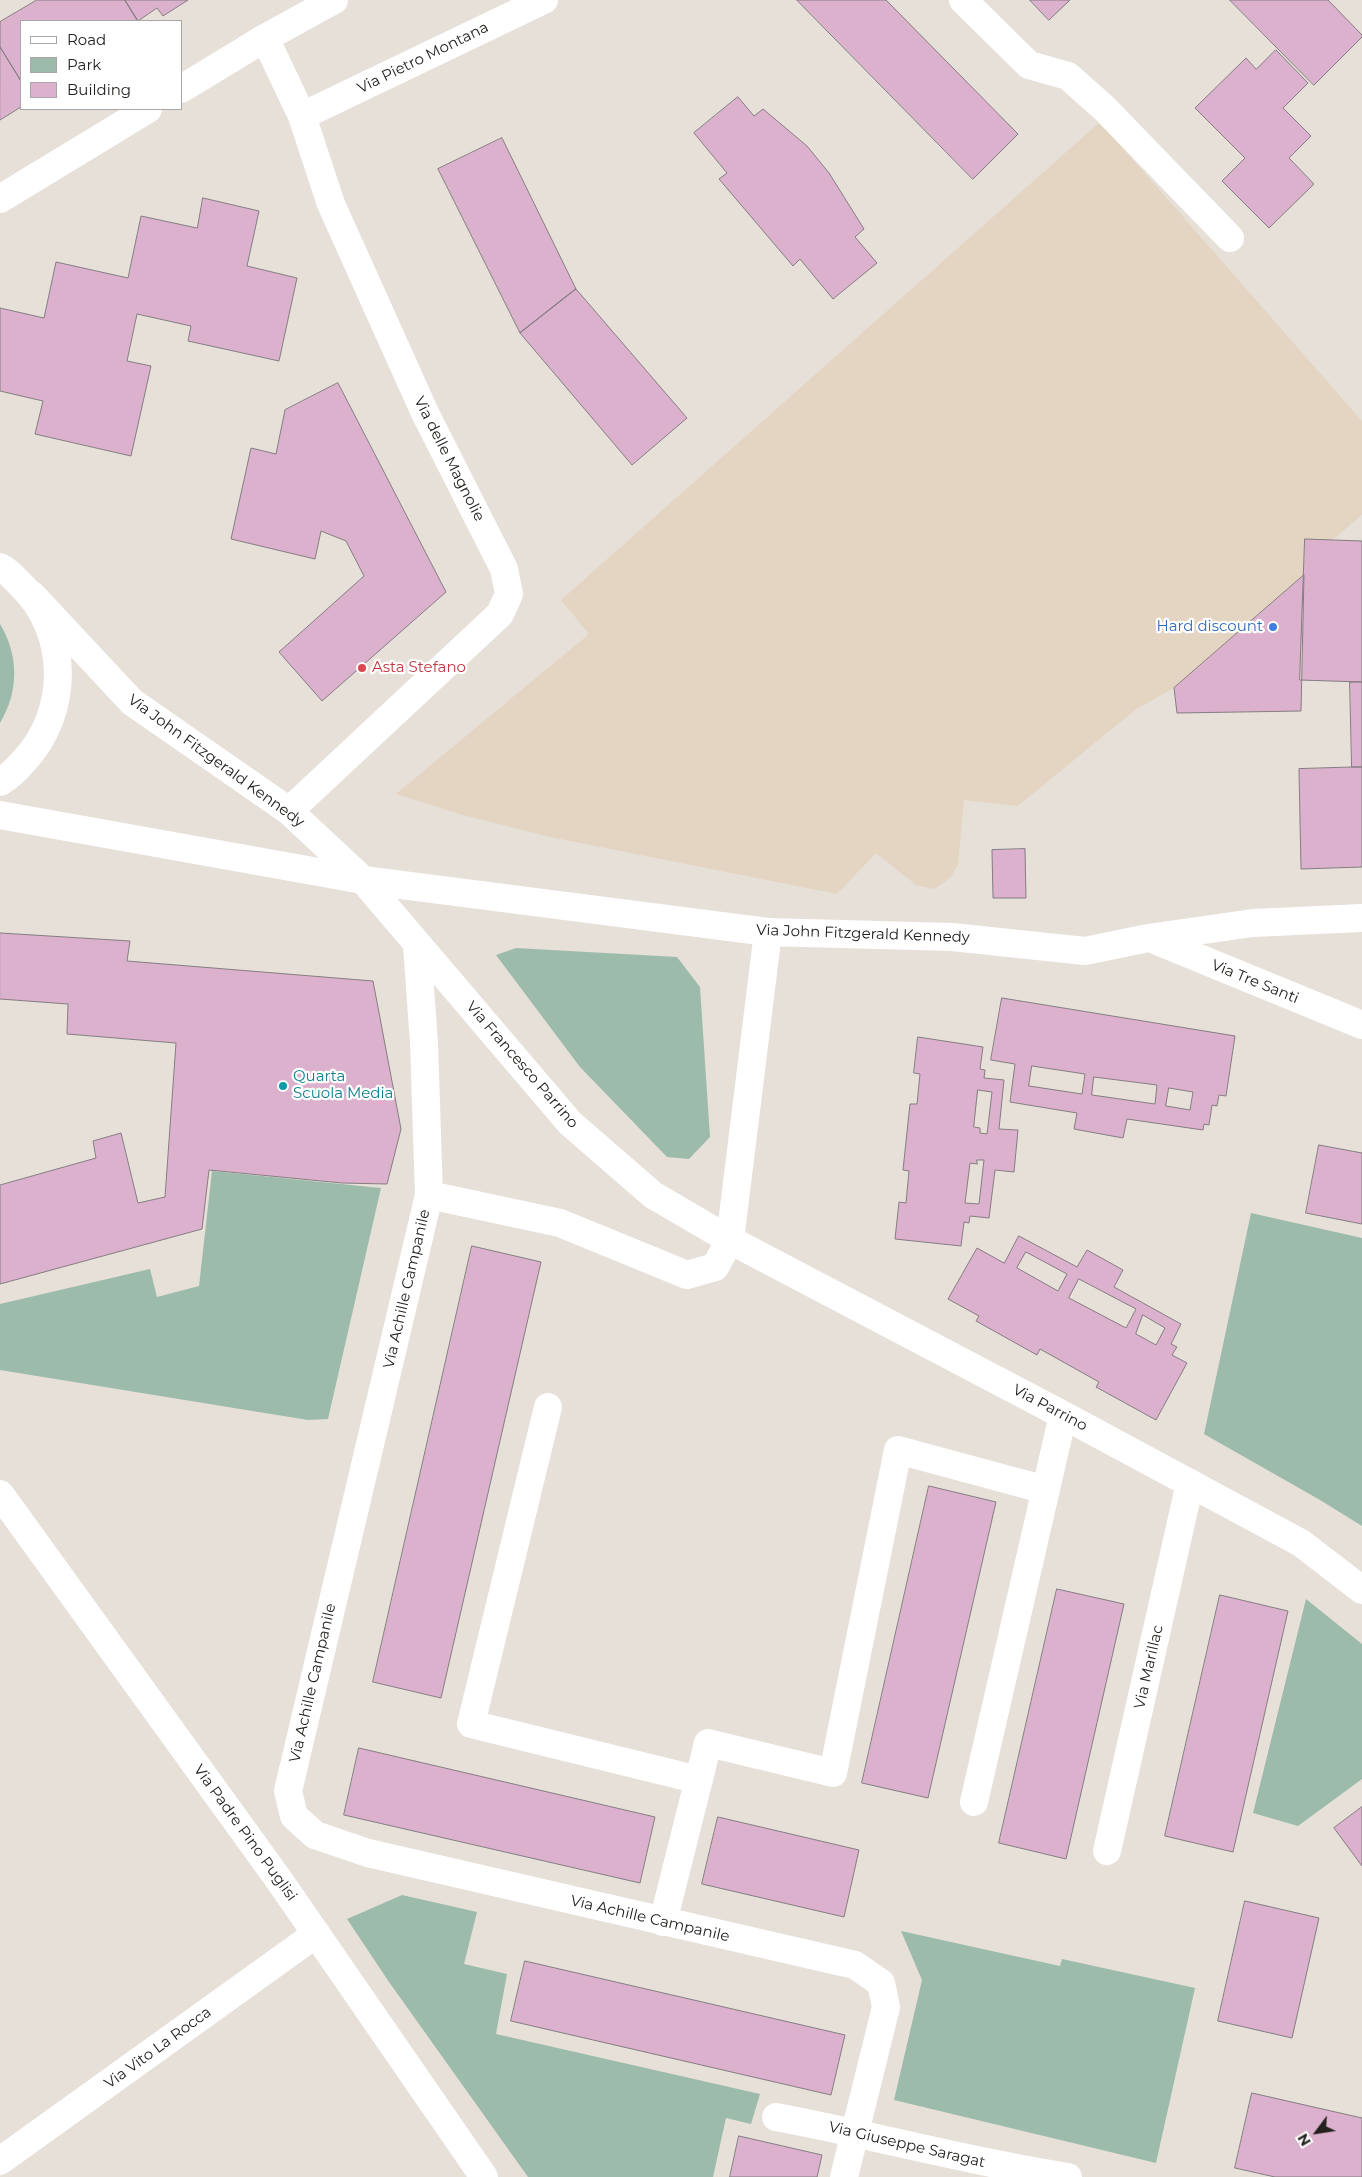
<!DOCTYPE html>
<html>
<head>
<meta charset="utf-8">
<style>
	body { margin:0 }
	#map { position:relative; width:1362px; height:2177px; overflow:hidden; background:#e6e0d9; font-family:Montserrat,sans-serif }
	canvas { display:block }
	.legend { position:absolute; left:20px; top:20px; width:162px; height:90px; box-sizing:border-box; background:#fff; border:1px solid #a7a7a5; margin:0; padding:6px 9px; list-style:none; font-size:15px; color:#24221f }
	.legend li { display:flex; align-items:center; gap:10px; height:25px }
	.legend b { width:25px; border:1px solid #a7a7a5 }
	.north { position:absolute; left:1292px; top:2107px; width:50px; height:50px; -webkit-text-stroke:4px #fff; paint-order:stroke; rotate:239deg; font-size:14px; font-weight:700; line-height:20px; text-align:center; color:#24221f }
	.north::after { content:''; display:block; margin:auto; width:18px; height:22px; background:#24221f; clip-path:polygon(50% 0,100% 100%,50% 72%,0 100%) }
</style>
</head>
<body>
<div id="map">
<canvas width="1362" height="2177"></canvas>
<ul class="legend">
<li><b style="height:6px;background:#fff"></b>Road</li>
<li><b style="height:14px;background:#9dbbab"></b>Park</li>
<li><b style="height:14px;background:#dcb1cd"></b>Building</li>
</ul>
<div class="north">N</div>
</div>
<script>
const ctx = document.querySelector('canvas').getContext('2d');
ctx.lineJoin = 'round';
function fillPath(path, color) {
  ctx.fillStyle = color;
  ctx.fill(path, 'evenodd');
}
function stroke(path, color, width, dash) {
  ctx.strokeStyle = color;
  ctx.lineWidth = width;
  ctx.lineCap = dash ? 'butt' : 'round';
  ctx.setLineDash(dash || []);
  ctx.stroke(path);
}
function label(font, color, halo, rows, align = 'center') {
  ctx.font = font + ' Montserrat,sans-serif';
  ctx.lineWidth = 4.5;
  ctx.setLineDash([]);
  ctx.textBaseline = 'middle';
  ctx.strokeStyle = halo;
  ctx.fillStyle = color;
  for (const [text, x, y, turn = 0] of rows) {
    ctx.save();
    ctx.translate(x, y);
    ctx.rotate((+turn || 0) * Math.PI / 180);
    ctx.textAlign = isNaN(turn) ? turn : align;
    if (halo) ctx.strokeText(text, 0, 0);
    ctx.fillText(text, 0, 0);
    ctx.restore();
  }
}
const education = new Path2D(`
	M1100,122l262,299v94l-30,25 -28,35 -130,113 -39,22 -117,96 -54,-6 -6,65 -8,13 -16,11 -18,-4 -40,-32 -39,41 -287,-57 -87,-22 -67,-21 193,-160 -28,-34z`);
const green = new Path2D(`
	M0,624c19,31 19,68 0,99z
	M516,948l161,9 23,30 10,150 -21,22 -22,-2 -87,-90 -84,-112z
	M212,1171l169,17 -53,231 -20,1 -308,-50v-66l150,-35 7,28 42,-11z
	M1251,1213l111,25v288l-42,-26 -116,-66z
	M1306,1599l56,45v135l-64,47 -45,-13z
	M402,1895l75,17 -13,52 43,10 -11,60 264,60 -9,30 -25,-6 -13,59h-185l-139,-195 -42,-63z
	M901,1931l159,35 2,-7 133,29 -39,175 -262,-63 28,-120z`);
const building = new Path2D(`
	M37,0h88l13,21h-117v60l-21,-34v-25z
	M125,0h63l-25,16 -6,-8 -19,13z
	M797,0h89l132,134 -45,45z
	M1030,0h40l-21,20z
	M1230,0h98l34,35v2l-48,48z
	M0,47l21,34v26l-21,13z
	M1276,50l32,33 -25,25 28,28 -22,22 25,26 -45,44 -47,-47 23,-23 -50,-50 51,-50 10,11z
	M738,97l16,19 9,-7 44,37 22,27 35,56 -9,8 22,26 -44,36 -33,-40 -7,7 -74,-87 8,-6 -33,-40z
	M502,138l74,151 -56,44 -82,-164z
	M203,198l56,13 -12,55 50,12 -18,83 -91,-20 3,-15 -54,-12 -10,47 24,5 -20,90 -96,-22 8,-33 -43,-10v-83l44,10 12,-56 72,16 13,-62 56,12z
	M576,289l111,129 -55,47 -112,-132z
	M338,383l108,209 -124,109 -43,-49 85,-76 -18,-35 -25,-10 -6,28 -84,-20 20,-91 25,6 9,-44z
	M1305,539l57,2v141l-62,-2z
	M1304,575l-3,136 -124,2 -3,-25z
	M1350,682h12v85h-10z
	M1352,767h10v100l-61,2 -2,-100z
	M1025,849l1,49h-33l-1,-48z
	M0,933l130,8 -3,20 246,20 28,148 -14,55 -45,-1 -133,-13 -7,59 -202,55v-99l96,-27 -3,-17 28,-8 17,70 27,-6 11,-154 -109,-9 1,-30 -68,-5z
	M1002,998l233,38 -9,60 -7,-1 -2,11 -5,-1 -3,20 -5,-1 -1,6 -76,-11 -4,19 -49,-9 3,-16 -67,-11 5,-38 -24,-4zM1032,1066l53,8 -3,20 -53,-8zM1094,1077l63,8 -2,19 -63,-9zM1169,1088l24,4 -3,18 -24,-4z
	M918,1037l65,10 -3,22 5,1 -1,8 20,2 -5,49 19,1 -4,42 -19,-2 -6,48 -19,-2 -1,7 -5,-1 -3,24 -66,-7 4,-37 7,1 3,-32 -6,-1 7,-66h7l3,-30 -6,-1zM978,1090l14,2 -5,42 -7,-1v-5l-6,-1zM977,1160h7l-5,44 -14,-1 5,-40 7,1z
	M1319,1145l43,8v71l-56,-11z
	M1019,1236l58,31 10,-17 36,20 -9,17 67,37 -10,20 6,3 -5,8 15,8 -31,57 -60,-33 3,-5 -59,-33 -3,6 -61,-34 3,-5 -31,-17 29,-51 27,15zM1026,1252l41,22 -9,17 -41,-23zM1079,1279l57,30 -10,19 -57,-30zM1143,1315l22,13 -9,17 -20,-11z
	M472,1246l69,16 -100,436 -68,-16z
	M929,1486l67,16 -68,296 -66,-15z
	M1057,1589l67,15 -58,255 -67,-16z
	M1220,1595l68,16 -55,241 -68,-16z
	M359,1748l296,69 -15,66 -296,-68z
	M1362,1807v59l-28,-38z
	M718,1817l141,33 -15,67 -142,-33z
	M1245,1901l74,17 -27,120 -74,-17z
	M525,1961l320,74 -14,60 -320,-74z
	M1252,2093l110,25v59h-87l-40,-9z
	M739,2136l83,19 -5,22h-87z`);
const minor = new Path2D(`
	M963,0l66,65 39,11 36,32 126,130
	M265,38l37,78 29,88 94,209 79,156 5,25 -9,20 -211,197
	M181,89l84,-51 69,-38
	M302,116l242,-116
	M0,199l148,-90
	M0,567c8,4 14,11 20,17 50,47 50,129 3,178 -7,8 -14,15 -23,20
	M32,595l100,107 157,109 74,69 207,243 83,72 77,45 333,175 238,128 61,47
	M0,815l363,65 405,52 184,5 133,14 63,-13 105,-15 109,-5
	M1150,938l212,87
	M417,945l7,98 5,152 -141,596 6,25 21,19 53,18 487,112 26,18 5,24 -42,170
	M429,1195l131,28 127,52 28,-8 15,-27 38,-308
	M548,1407l-77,317 228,56
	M0,1494l279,386 205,297
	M974,1802l89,-387
	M1107,1851l83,-368
	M663,1922l45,-179 125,30 65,-323 148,40
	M776,2117c97,18 193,45 292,60
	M0,2161l316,-227`);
const markers = [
	[1273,627,5,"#3f7fe0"],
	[362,668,5,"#e0444e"],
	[283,1086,5,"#0f9aa8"]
];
const streetNames = [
	["Via Pietro Montana",423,58,-26],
	["Via delle Magnolie",449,459,63],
	["Via John Fitzgerald Kennedy",216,761,36],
	["Via John Fitzgerald Kennedy",863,934,2],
	["Via Tre Santi",1255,982,22],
	["Via Francesco Parrino",522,1065,49],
	["Via Achille Campanile",407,1289,-77],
	["Via Parrino",1050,1408,28],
	["Via Marillac",1149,1667,-77],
	["Via Achille Campanile",313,1683,-77],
	["Via Padre Pino Puglisi",245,1833,54],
	["Via Achille Campanile",650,1919,13],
	["Via Vito La Rocca",158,2048,-36],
	["Via Giuseppe Saragat",907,2145,13]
];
const shopNames = [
	["Hard discount",1263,627]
];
const healthNames = [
	["Asta Stefano",372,668]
];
const cultureNames = [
	["Quarta",293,1077],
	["Scuola Media",293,1094]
];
fillPath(education, '#e4d5c2');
fillPath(green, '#9dbbab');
fillPath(building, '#dcb1cd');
stroke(building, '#847d81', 1);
stroke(minor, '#fff', 28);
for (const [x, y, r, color] of markers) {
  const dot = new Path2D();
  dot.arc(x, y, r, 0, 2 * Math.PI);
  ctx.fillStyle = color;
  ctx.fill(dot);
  stroke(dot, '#fff', 2);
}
label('15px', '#24221f', '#fff', streetNames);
label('15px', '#366cbe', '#fff', shopNames, 'right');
label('15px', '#be3a42', '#fff', healthNames, 'left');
label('15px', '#0d838f', '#fff', cultureNames, 'left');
</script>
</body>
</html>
